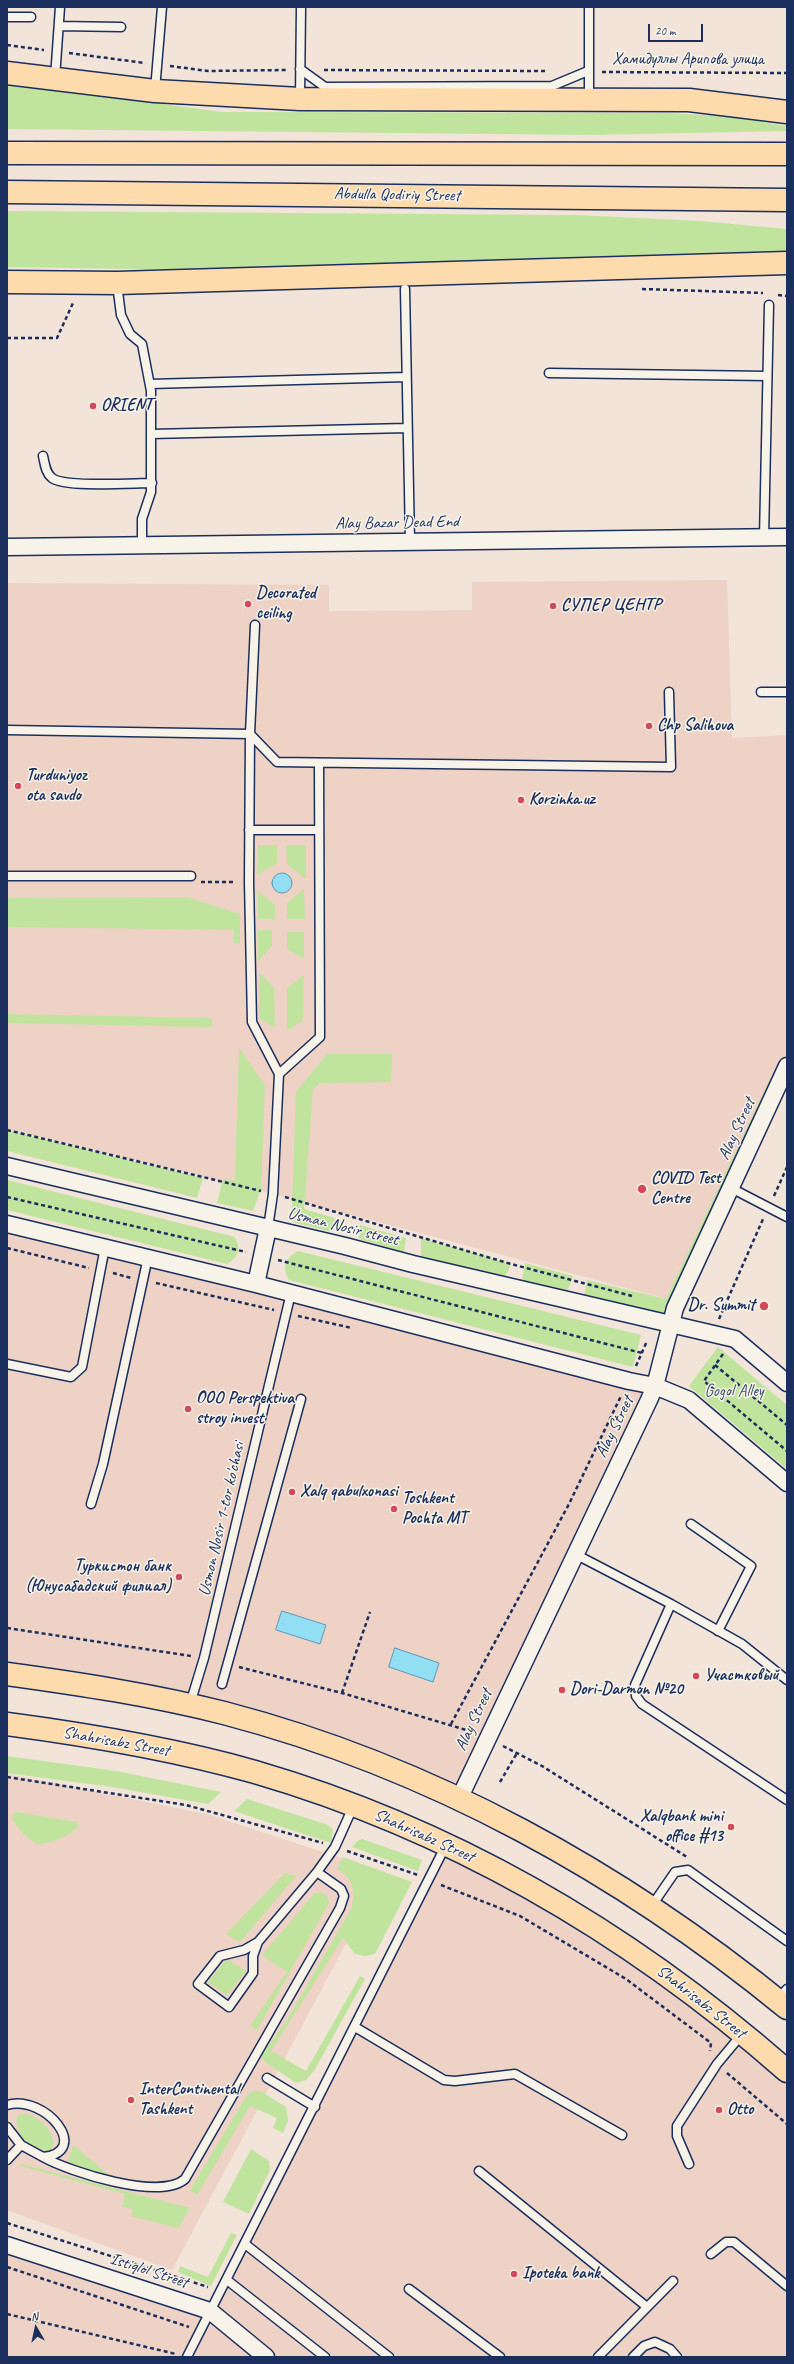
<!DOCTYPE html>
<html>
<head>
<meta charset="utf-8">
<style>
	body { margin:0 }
	#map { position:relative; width:794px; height:2364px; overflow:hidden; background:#f2e4d8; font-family:Caveat,sans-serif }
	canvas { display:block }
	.frame { position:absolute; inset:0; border:8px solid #1b2f5e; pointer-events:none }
	.north { position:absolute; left:16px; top:2308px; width:40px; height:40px; -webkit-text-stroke:3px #f7f3e8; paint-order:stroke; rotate:351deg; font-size:11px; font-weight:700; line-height:16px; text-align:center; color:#1b2f5e }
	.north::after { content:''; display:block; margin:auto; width:14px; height:18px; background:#1b2f5e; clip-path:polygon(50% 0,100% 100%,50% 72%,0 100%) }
	.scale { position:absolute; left:648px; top:24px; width:55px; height:18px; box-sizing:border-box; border:2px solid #1b2f5e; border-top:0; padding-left:5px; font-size:12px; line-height:14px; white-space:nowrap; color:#1b2f5e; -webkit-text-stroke:3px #f7f3e8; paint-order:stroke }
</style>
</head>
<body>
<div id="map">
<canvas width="794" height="2364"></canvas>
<div class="frame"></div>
<div class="north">N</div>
<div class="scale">20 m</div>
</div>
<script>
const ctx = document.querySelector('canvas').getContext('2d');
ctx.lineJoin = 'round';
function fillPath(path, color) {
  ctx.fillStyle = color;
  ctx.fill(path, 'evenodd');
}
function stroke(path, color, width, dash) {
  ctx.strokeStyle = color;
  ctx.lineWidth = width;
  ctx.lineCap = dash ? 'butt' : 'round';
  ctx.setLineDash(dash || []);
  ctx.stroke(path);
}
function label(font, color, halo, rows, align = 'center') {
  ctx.font = font + ' Caveat,sans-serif';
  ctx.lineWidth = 3;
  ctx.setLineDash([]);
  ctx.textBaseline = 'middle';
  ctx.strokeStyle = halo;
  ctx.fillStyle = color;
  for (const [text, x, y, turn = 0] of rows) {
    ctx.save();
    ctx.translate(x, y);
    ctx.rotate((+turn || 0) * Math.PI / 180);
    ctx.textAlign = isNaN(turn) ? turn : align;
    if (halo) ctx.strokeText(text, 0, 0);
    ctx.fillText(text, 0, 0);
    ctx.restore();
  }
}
const built = new Path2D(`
	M727,580l5,158 55,-3v334l-108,233 -406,-108 -266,-65v-546l322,2v26l143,-1v-28z
	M7,1224l648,162 -196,413 -147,-59 -305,-66z
	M7,1774l200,40 177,58 -212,398 -165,-60z
	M446,1844l59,30 282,197v286h-780v-112l203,66z`);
const green = new Path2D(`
	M7,83l215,29 447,1 64,4 54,9v5l-196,4 -584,-6z
	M7,211l570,4 123,6 87,8v22c-161,2 -321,14 -482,17 -99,2 -199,1 -298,-1z
	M258,845h19v18l-20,12z
	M286,845h20v34l-19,-15z
	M304,889l1,30h-18v-16z
	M258,891l17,14v14h-17z
	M186,897l54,17v30l-6,-1v-13l-227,-3v-29z
	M257,930h15v16l-14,15z
	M287,932h17v27l-17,-10z
	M259,972l15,16 1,40 -16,-10z
	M304,975l-1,45 -16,11v-43z
	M7,1014l205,4v9l-205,-4z
	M239,1048l26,37 -4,104 -8,22 -36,-8 6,-24 12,2z
	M327,1054h65l-1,28 -71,1 -7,6 -9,120 31,9 -3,14 -37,-9 -3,-16 4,-115z
	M786,1072l-116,242 -7,2 -79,-20 3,-16 79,19 105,-222z
	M7,1130l196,48 -6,20 -190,-47z
	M7,1180l228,57c6,12 4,20 -8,27l-220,-54z
	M360,1225l46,13 -2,14 -45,-13z
	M421,1238l90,26 -6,13 -84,-21z
	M298,1251l343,84 -8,32 -344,-87c-7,-13 -5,-21 9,-29z
	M525,1263l48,13 -6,17 -45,-12z
	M718,1347l69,58v64l-98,-83z
	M7,1756l109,15 105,21 -13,12 -96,-17 -105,-14z
	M247,1799l81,26 5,5 -2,13 -97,-32z
	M16,1812l61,10 1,4c-5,8 -29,19 -40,18 -8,-2 -24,-19 -26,-27z
	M362,1839l60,21 -4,11 -66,-24 5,-6z
	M343,1857l69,25 -37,72 -10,2 -10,-2 -12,-16 -72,113 35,20 54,-95 5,3 -51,92 -8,9 -10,3 -32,-22 -3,-5 26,-36 64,-111c5,-17 3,-31 -14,-40z
	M285,1873l11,3 -56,66 -14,-8z
	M320,1892l7,4 2,7 -72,127 -7,-4 37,-54 -25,-17 53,-62z
	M227,1959l19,12 -19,24 -19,-13z
	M254,2091l8,1 24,15 2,14 -5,12 -10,-5 4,-10 -27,-12 -53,89 -7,-5 57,-95z
	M24,2113c14,2 35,21 28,36 -16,10 -42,-18 -34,-34z
	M73,2145l35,29v1l-41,-10z
	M251,2149l18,12 1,9 -21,44 -26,-12z
	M21,2164l169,44 -12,20 -47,-12 2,-7 -11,-2 3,-13 -108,-29z
	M231,2233l6,2 -26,51 -33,-14 2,-6 28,11z`);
const water = new Path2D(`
	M272 883a10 10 0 1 1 20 0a10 10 0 1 1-20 0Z
	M282,1611l44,14 -6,19 -44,-14z
	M395,1648l44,15 -6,19 -44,-15z`);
const path = new Path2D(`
	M7,45l37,5
	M69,53l76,10
	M170,66l38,5 79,-1
	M324,70l221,1
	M602,72l185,1
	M642,289l121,4
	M778,295l9,1
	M7,338h50l16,-35
	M201,882h35
	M7,1130l254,61
	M774,1196l13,-29
	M7,1197l239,55
	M285,1197l226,67 121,32
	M7,1248l82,20
	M278,1260l364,93
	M113,1273l18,5
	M156,1283l118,27
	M298,1316l54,12
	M719,1319l44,-100
	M723,1354l-19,27 83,70
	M715,1365l72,60
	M636,1366l11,-25
	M7,1628l184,28
	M239,1667l103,26 131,39
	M342,1693l28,-81
	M451,1724l118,-220 52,-108
	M503,1746l39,20 145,91
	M7,1777l179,28 137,38
	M500,1782l17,-29
	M347,1851l71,24
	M441,1885l79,31 106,63 85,64 -1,8
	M727,2073l60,51
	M7,2223l201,64
	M7,2267l182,60
	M7,2314l169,40`);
const service = new Path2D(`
	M7,17h24
	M59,26l62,1
	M300,69l25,18 227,-1 36,-15
	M55,78l5,-71
	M155,90l7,-83
	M300,98l1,-91
	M589,99v-92
	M117,284l4,31 9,19 12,10 9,47v101l-9,27v26
	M405,289l5,252
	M549,373l218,3
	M150,384l256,-7
	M151,434l256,-6
	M43,456c2,8 2,16 9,22 13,10 81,5 100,5
	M764,538l5,-233
	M255,625l-5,109 -1,148 3,140 27,52 -6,120 -5,34
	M761,692h26
	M7,730l243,4 27,28 394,5 -2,-75
	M249,830h70
	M7,876h184
	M279,1074l41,-37 -1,-274
	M731,1188l56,29
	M7,1364l64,13 11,-10 23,-120
	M91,1504l12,-40 45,-207
	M691,1524l60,42 -33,65
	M575,1554l96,50
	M787,1680l-45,-36 -71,-40 -36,81 1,11 6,8 145,96
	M222,1684l79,-285
	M190,1704l14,-46 87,-365
	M317,1872l18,-25 18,-40
	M651,1907l24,-35 13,-2 99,71
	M777,2000l10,-11
	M355,2027l89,53 11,1 60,-7 107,61
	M267,2078l48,29
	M7,2105c39,-11 85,47 36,52l-22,-12 -14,-18
	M43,2157c27,15 117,44 142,22l155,-271 4,-12 -3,-7 -24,-17 -59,70 -14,8 -24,6 -22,28 31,23 24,-34v-17l5,-14
	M7,2160l14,-15
	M689,2164l-12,-28v-10l40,-62 25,-30
	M479,2171l168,136
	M245,2244l144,113
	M711,2254l15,-12h8l53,44
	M227,2280l98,77
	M409,2289l91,68
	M187,2357l259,-512
	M598,2357l75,-76
	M633,2357l11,-11 11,-4 15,7 7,8`);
const minor = new Path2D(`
	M7,547l780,-10
	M7,1166l338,80 68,18 322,75 52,44
	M7,1224l249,60 373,97 26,5 34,14 98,83
	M256,1284l12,-56
	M459,1799l190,-399 6,-14 20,-78 112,-242
	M7,2245l203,66 56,46`);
const primary = new Path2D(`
	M7,73l148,18 145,8 389,1 98,12
	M7,153l780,1
	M7,192l780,8
	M7,282l110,1 670,-20
	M7,1674c73,10 146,21 217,39 207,54 398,160 563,295
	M7,1724c83,11 167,25 248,48 199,58 377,163 532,299`);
const markers = [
	[93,406,4,"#d1495b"],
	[248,604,4,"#d1495b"],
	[553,606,4,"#d1495b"],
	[649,726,4,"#d1495b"],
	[18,786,4,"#d1495b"],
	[521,800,4,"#d1495b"],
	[642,1189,5,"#d1495b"],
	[764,1306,5,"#d1495b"],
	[188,1409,4,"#d1495b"],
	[292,1492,4,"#d1495b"],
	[394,1509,4,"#d1495b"],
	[179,1577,4,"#d1495b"],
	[696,1676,4,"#d1495b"],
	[562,1690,4,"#d1495b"],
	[731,1827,4,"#d1495b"],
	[131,2100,4,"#d1495b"],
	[719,2110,4,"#d1495b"],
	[514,2274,4,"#d1495b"]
];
const streetNames = [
	["Хамидуллы Арипова улица",688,60],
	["Abdulla Qodiriy Street",397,195,1],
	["Alay Bazar Dead End",397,523,-1],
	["Alay Street",737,1129,-65],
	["Usman Nosir street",343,1227,14],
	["Alay Street",615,1427,-64],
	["Usmon Nosir 1-tor ko'chasi",222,1519,-77],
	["Alay Street",474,1720,-65],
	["Shahrisabz Street",116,1742,10],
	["Shahrisabz Street",424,1836,24],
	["Shahrisabz Street",701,2002,38],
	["Istiqlol Street",149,2271,18]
];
const poiNames = [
	["ORIENT",101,406],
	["Decorated",256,594],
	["ceiling",256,614],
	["СУПЕР ЦЕНТР",561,606],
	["Chp Salihova",657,726],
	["Turduniyoz",26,776],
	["ota savdo",26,796],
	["Korzinka.uz",529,800],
	["COVID Test",651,1179],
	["Centre",651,1199],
	["Dr. Summit",755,1306,"right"],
	["ООО Perspektiva",196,1399],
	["stroy invest",196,1419],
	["Xalq qabulxonasi",300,1492],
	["Toshkent",402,1499],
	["Pochta MT",402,1519],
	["Туркистон банк",171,1567,"right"],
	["(Юнусабадский филиал)",171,1587,"right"],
	["Участковый",704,1676],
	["Dori-Darmon №20",570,1690],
	["Xalqbank mini",723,1817,"right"],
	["office #13",723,1837,"right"],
	["InterContinental",139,2090],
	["Tashkent",139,2110],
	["Otto",727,2110],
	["Ipoteka bank",522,2274]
];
const parkNames = [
	["Gogol Alley",734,1392]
];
fillPath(built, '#edd2c5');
fillPath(green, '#c0e49e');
fillPath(water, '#92def3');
stroke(water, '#6298b7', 1);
stroke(service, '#1b2f5e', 11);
stroke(minor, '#1b2f5e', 19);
stroke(primary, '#1b2f5e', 25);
stroke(path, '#1b2f5e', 2.5, [4, 3]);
stroke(service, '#f7f3e8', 8);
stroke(minor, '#f7f3e8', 16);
stroke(primary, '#fedbac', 22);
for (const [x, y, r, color] of markers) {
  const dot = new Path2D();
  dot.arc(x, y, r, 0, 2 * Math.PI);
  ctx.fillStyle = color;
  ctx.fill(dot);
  stroke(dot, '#f7f3e8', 1.5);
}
label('17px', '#1b2f5e', '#f7f3e8', streetNames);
label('bold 17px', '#1b2f5e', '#f7f3e8', poiNames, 'left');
label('17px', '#3c536b', '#f7f3e8', parkNames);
</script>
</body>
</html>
